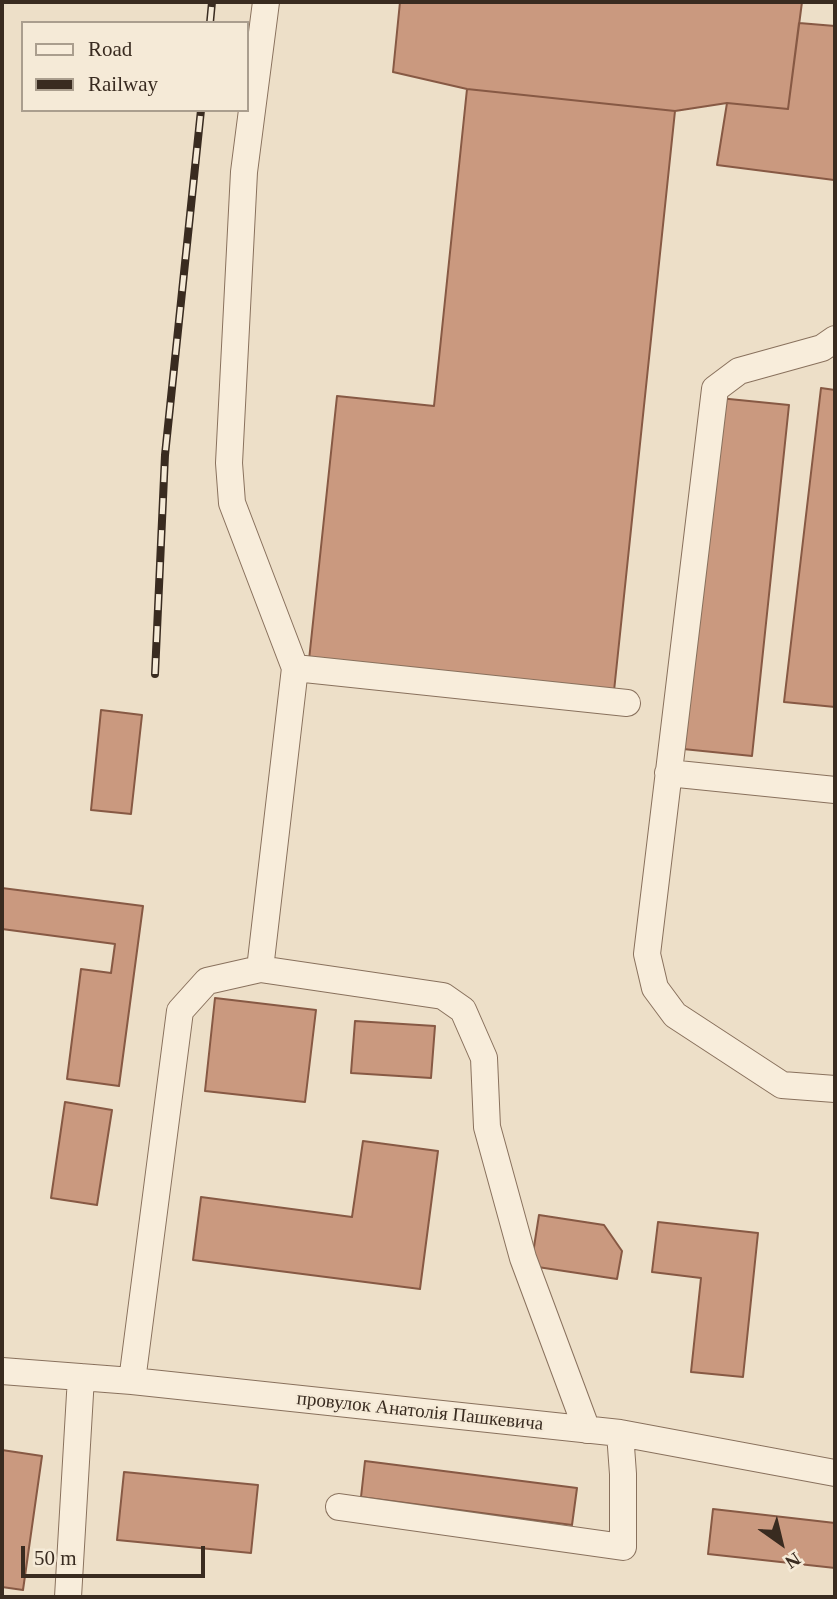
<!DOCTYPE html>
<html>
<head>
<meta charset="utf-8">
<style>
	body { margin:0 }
	#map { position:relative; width:837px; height:1599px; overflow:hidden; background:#eddfc8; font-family:Georgia,serif }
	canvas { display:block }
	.frame { position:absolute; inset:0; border:4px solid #392b20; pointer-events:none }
	.legend { position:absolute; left:21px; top:21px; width:228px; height:91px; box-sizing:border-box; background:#f5ead7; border:2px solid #aa9e8e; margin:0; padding:9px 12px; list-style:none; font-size:21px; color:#392b20 }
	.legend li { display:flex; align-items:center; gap:14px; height:35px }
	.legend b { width:35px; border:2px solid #aa9e8e }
	.north { position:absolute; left:746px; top:1508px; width:70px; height:70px; -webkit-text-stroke:5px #f5ead7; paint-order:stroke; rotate:146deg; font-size:19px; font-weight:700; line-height:28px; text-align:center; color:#392b20 }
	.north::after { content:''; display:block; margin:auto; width:24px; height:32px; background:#392b20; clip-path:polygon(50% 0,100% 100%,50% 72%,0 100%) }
	.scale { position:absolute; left:21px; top:1546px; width:184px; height:32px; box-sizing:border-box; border:4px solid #392b20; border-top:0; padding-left:9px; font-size:21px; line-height:24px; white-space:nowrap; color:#392b20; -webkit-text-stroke:5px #f5ead7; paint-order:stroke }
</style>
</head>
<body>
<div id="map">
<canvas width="837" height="1599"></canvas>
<div class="frame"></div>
<ul class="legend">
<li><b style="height:9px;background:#f8eddb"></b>Road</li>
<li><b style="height:9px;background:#392b20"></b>Railway</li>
</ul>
<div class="north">N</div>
<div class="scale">50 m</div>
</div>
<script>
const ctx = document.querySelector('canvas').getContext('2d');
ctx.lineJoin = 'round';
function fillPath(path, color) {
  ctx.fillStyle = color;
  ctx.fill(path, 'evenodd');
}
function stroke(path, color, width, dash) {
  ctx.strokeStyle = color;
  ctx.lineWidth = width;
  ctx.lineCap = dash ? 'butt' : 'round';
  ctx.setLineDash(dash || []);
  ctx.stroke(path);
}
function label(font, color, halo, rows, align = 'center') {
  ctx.font = font + ' Georgia,serif';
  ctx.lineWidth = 5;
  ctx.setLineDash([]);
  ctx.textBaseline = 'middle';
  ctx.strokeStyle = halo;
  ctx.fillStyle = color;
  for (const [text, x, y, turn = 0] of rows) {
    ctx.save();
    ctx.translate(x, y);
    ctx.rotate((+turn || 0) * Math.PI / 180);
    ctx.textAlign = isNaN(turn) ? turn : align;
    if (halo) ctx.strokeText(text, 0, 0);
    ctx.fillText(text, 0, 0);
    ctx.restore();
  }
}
const building = new Path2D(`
	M400,2h402l-14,107 -61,-6 -52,8 -208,-22 -74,-17z
	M799,23l36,3v145l-1,9 -117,-15 10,-62 61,6z
	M467,89l208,22 -61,580 -305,-31 28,-264 97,10z
	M821,388l14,2v317l-51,-5z
	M719,398l70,7 -37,351 -69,-7z
	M101,710l41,5 -11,99 -40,-4z
	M2,888l141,18 -24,180 -52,-7 14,-110 30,4 4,-29 -113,-15z
	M215,998l101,12 -11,92 -100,-11z
	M355,1021l80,5 -4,52 -80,-5z
	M65,1102l47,8 -15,95 -46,-7z
	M363,1141l75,10 -18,138 -227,-29 8,-63 151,20z
	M539,1215l65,10 18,26 -5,28 -86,-13z
	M658,1222l100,11 -15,144 -52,-5 10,-94 -49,-6z
	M2,1450l40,6 -19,134 -21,-3z
	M365,1461l212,27 -5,37 -211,-28z
	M124,1472l134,13 -7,68 -134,-13z
	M713,1509l122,14v45l-127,-14z`);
const minor = new Path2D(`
	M266,2l-22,170 -15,291 3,40 63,165
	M835,339l-13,9 -83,23 -24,18 -68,565 8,34 20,27 107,70 53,4
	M668,773l167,17
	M260,969l35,-301 332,35
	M2,1371l130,10 488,52 215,40
	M132,1381l48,-370 27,-30 53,-12 183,27 20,14 21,48 3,69 36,131 64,172
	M339,1507l284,40v-73l-3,-41
	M68,1597l13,-220`);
const rail = new Path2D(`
	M210,23l2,-21
	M155,674l10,-219 36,-345`);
const streetNames = [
	["провулок Анатолія Пашкевича",420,1412,6]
];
fillPath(building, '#ca997f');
stroke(building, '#875944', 2);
stroke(minor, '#89715d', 28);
stroke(minor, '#f8eddb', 26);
stroke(rail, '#392b20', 8);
stroke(rail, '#f5ead7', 5, [16]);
label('19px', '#392b20', '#f5ead7', streetNames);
</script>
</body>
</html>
